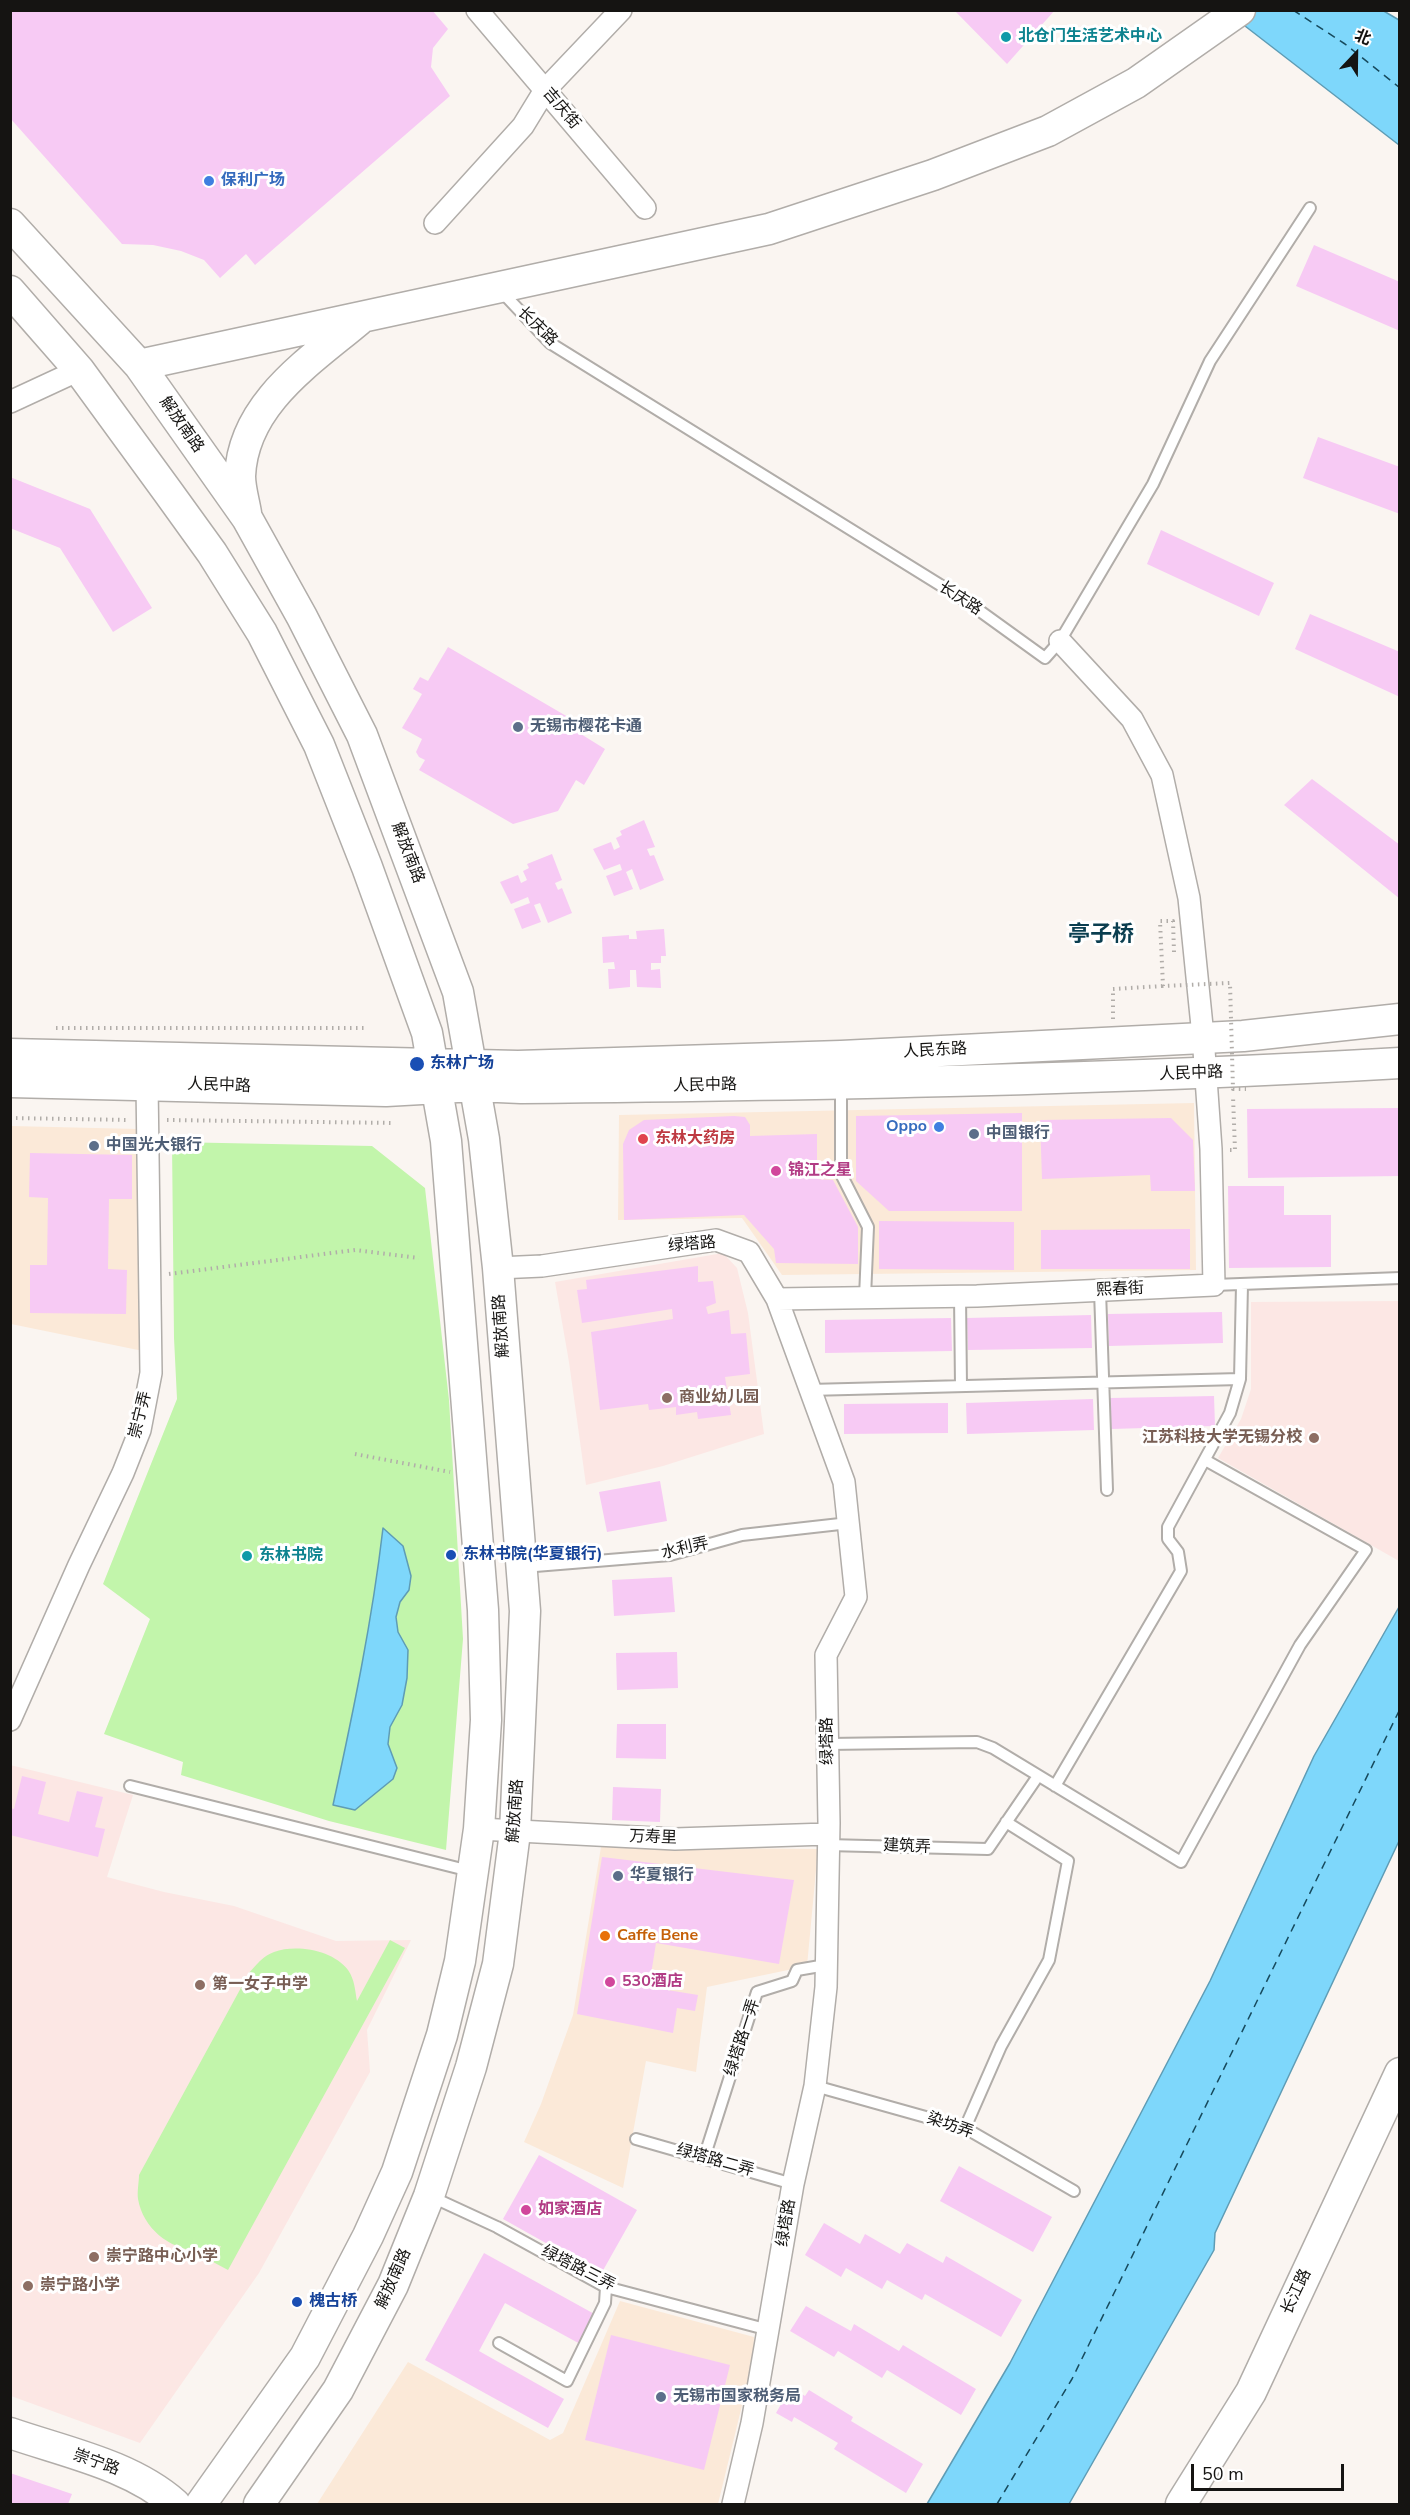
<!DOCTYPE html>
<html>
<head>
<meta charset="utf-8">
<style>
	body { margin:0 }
	#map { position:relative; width:1410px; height:2515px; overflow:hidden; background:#faf5f1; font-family:"Nunito Sans","Noto Sans SC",sans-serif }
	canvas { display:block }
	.frame { position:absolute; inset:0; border:12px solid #151412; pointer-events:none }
	.north { position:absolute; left:1326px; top:24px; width:60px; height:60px; -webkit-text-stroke:4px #fff; paint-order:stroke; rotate:22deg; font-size:16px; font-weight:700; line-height:24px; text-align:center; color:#151412 }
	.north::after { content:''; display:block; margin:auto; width:21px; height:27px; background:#151412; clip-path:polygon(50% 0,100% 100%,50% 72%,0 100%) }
	.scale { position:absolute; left:1191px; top:2464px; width:153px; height:27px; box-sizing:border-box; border:3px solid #151412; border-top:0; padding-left:8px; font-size:18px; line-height:21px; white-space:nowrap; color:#151412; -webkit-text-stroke:4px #fff; paint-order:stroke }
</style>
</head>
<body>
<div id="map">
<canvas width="1410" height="2515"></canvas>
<div class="frame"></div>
<div class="north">北</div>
<div class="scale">50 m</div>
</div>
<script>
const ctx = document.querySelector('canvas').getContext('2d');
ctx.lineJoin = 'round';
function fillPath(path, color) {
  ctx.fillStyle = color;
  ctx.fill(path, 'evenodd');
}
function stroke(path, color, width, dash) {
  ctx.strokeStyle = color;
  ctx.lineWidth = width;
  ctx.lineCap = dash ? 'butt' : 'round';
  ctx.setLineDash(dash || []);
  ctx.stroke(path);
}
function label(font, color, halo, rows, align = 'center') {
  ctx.font = font + ' "Nunito Sans","Noto Sans SC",sans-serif';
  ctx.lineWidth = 6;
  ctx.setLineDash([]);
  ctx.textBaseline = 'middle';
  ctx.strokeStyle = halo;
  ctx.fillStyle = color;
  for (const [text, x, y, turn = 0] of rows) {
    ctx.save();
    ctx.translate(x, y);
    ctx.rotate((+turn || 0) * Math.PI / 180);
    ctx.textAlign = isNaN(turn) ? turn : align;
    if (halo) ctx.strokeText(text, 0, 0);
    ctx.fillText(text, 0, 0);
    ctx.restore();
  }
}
const commercial = new Path2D(`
	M1194,1103l2,167 -414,5 -40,-57 -124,2 1,-105z
	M11,1126l127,3 5,222 -132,-27z
	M601,1847l217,2 -11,117 -100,21 -11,85 -50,-11 -23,127 -99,-46 17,-38 32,-89z
	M620,2301l134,36 -1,23 -35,144h-401l91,-142 142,78 13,-7z`);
const education = new Path2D(`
	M723,1253l14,15 11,45 16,121 -101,32 -77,19 -17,-123 -14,-80z
	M1399,1301h1l-1,260 -181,-103 23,-39 10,-30v-87z
	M10,1765l123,30 -26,82 57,15 70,14 102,35 75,-1 -44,90 3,42 -111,201 -119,170 -129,-47z`);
const green = new Path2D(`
	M172,1142l200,4 53,42 24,212 14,239 -17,211 -117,-29 -148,-46 2,-13 -79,-28 46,-115 -47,-35 74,-185 -3,-61z
	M390,1940l15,8 -177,322 -15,-8 8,-16c-7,2 -16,6 -23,5 -29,-2 -55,-23 -60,-52 -1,-8 1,-17 1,-24l110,-202c7,-8 14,-17 25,-21 22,-8 59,-2 74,18 7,10 7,21 9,31z`);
const water = new Path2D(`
	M1382,10l17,10v125l-167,-129 -21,-5z
	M383,1528l20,18 8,30 -2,14 -9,12 -4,15 2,15 10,18 -1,28 -5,27 -12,22 -2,17 9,24 -4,11 -38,31 -22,-5c20,-92 39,-183 50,-277z
	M1399,1607v234l-184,392 -1,17 -145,254h-142l83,-141 200,-382 104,-225z`);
const ferry = new Path2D(`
	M1293,10l52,34 55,44
	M997,2504l75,-125 328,-670`);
const building = new Path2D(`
	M10,10h422l16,19 -15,19 -2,19 19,29 -195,169 -9,-11 -26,24 -16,-18 -23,-9 -28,-6 -31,-1 -112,-126z
	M954,10h101l-48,54z
	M1314,245l86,37v49l-104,-45z
	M1318,437l82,30v47l-97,-36z
	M10,477l80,32 62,99 -39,24 -53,-84 -50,-20z
	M1161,530l113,53 -15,33 -112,-52z
	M1310,614l90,38v45l-105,-48z
	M448,647l132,77 -4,7 29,18 -21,36 -8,-5 -18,31 -45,13 -94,-54 6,-10 -6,-3 -3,-5 6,-13 -20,-11 20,-34 -9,-5 7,-12 8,4z
	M1312,779l88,66v54l-116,-94z
	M644,820l11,27 -8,2 3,7 4,-1 10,25 -24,10 -8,-21 -6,3 7,17 -19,7 -8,-20 16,-6 -2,-6 -16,6 -11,-21 18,-7 3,8 6,-3 -4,-9 6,-3 -2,-4z
	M552,854l10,26 -7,3 3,7 4,-2 10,25 -24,10 -8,-20 -6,2 7,17 -19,7 -8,-20 16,-6 -2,-6 -17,7 -11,-22 18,-7 3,8 6,-3 -4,-9 6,-3 -2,-4z
	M664,929l2,27h-5v7h-10v7l9,-1 1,19 -24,-1 -1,-17h-6v17l-21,2 -1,-20h7l-1,-7 -11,1 -1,-26 27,-2v4h8l-1,-8z
	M1400,1108v68l-152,2 -1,-69z
	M1022,1113v98h-133l-33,-30v-65z
	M734,1116l11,1 5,8v11l67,-2v45l16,1 25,47v37l-82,-1 -2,-14 -30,-34 -120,5 -1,-76 6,-14 15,-10z
	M1171,1118l22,22 2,51h-44l-1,-16 -108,4 -2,-59z
	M30,1153l102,2v44h-23l-1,70 19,1 -1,44 -96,-1v-48h17l1,-67 -19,-1z
	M1228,1186h56v29h47v52l-102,1z
	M879,1221l135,1v48l-135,-1z
	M1190,1229v40h-149v-39z
	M698,1266v16l15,-1 3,22 -10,4 2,7 21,-4 2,24 15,-1 4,41 -25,3 6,38 -33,4 -1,-7 -21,3v-8l-27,3 -1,-6 -48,6 -9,-78 82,-13 -1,-10 -90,14 -5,-33 10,-1 -1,-9z
	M1222,1312l1,31 -114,3 -1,-32z
	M1091,1315l1,33 -124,2 -1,-32z
	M951,1318l1,33 -127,2v-33z
	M1214,1396l1,30 -104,3 -1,-31z
	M1093,1399l1,31 -127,4 -1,-31z
	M948,1403v30l-104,1v-30z
	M660,1481l7,40 -60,11 -8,-40z
	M672,1577l3,35 -61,4 -2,-36z
	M677,1652l1,36 -61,2 -1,-37z
	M617,1724h49v35l-50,-1z
	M22,1776l24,6 -8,32 31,8 8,-31 26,6 -8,30 10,2 -7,28 -88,-22v-27l4,1z
	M613,1787l48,2 -1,33 -48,-2z
	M602,1857l192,23 -15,84 -123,-21 -7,44 49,8 -3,16 -18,-3 -4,25 -96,-19z
	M539,2155l98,55 -36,64 -98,-55z
	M959,2166l93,51 -19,35 -93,-51z
	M824,2223l36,21 5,-10 35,20 7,-11 36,20 3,-7 76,44 -21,37 -76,-43 -3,6 -35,-20 -5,9 -36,-21 -5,9 -36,-22z
	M484,2253l114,63 -16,29 -77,-42 -26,48 85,48 -16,29 -123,-68z
	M806,2306l45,25 3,-7 45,27 4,-6 73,44 -15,26 -74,-45 -5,8 -44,-27 -4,6 -44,-26z
	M611,2335l119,30 -26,105 -119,-30z
	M791,2387l14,9 4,-6 44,27 -2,4 72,43 -17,29 -72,-44 4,-6 -44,-26 -2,5 -16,-9z
	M10,2473l62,21 -4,10h-58z`);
const path = new Path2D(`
	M1113,1019v-30l50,-3
	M56,1028h312
	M10,1118l120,2
	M167,1120l227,3
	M1230,1150h5l-2,-54
	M169,1274l186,-24 64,8
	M355,1454l95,18`);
const lane = new Path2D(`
	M502,292l48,51 416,258 79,57 15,-17 93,-157 57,-123 100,-153
	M841,1084v90l27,53 -3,70
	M1214,1285l186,-7
	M1100,1291l7,199
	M960,1296l1,90
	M809,1390l431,-11
	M523,1567l147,-12 72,-20 107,-12
	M828,1744l149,-2 16,6 188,114 119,-217 66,-95 -161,-90
	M130,1786l340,85
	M1055,1786l126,-215 -3,-19 -10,-13v-12l62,-114 10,-34 2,-94
	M827,1845l161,4 50,-73
	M815,2086l150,42 109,63
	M965,2128l36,-82 48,-86 19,-99 -62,-39
	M636,2139l157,45
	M704,2158l53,-166 35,-11 5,-11 29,-5
	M432,2197l65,30 109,60 163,43
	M499,2343l68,38 38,-78 1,-16`);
const street = new Path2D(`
	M477,10l168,198
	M435,223l88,-97 22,-36 76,-80
	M10,402l69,-32
	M498,1268l44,-2 174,-26 33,12 28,47 67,183 12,115 -30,58 3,168 -3,164 -11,99 -22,98 -41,239 -19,81
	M777,1299l200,-3 237,-11 -3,-136 -8,-113 -14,-138 -27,-123 -30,-56 -72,-78
	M10,1720l69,-155 44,-92 17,-43 11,-57 -4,-289
	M479,1829l196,10 152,-5`);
const secondary = new Path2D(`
	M10,224l129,141 108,153 55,99 60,118 96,257 26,147 14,129 27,343 -10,221 -17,132 -27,103 -42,129 -36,89 -55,105 -79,114
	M10,291l69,79 89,122 44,61 50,80 57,112 48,122 60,166 19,108 37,469 3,110 -7,109 -19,132 -18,74 -45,137 -29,64 -63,121 -104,147
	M139,365l630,-136 164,-54 115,-44 88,-48 104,-73
	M246,513c-2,-12 -6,-25 -6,-37 3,-72 69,-114 119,-156
	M10,1054l508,12 323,-10 402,-20 157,-17
	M10,1082l376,9 89,-5 46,2c293,-3 586,-8 879,-25
	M10,2433c55,19 121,32 165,71
	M1181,2504l70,-112 149,-319`);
const pathBridge = new Path2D(`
	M1174,952l-1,-31h-13l3,65 67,-3 3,106h13`);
const markers = [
	[1006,37,6,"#0f9aa8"],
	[209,181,6,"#3f7fe0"],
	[518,727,6,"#5c6f8a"],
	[417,1064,8,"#1a4fb4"],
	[939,1127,6,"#3f7fe0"],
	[974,1134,6,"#5c6f8a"],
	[643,1139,6,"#e0444e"],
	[94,1146,6,"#5c6f8a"],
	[776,1171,6,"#d1479c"],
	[667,1398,6,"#8d6e63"],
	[1314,1438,6,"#8d6e63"],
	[451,1555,6,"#1a4fb4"],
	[247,1556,6,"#0f9aa8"],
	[618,1876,6,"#5c6f8a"],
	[605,1936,6,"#e8710a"],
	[610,1982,6,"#d1479c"],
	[200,1985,6,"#8d6e63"],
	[526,2210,6,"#d1479c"],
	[94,2257,6,"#8d6e63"],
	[28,2286,6,"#8d6e63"],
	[297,2302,6,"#1a4fb4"],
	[661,2397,6,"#5c6f8a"]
];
const cultureNames = [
	["北仓门生活艺术中心",1018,37],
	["东林书院",259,1556]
];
const streetNames = [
	["吉庆街",561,109,50],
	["长庆路",537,327,44],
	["解放南路",181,425,55],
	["长庆路",960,599,33],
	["解放南路",407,853,69],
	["人民东路",935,1051,-3],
	["人民中路",1191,1074,-2],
	["人民中路",219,1086,2],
	["人民中路",705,1086,-1],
	["绿塔路",692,1245,-5],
	["熙春街",1120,1290,-3],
	["解放南路",502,1326,-94],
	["崇宁弄",141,1415,-76],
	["水利弄",685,1549,-13],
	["绿塔路",828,1741,-91],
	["解放南路",516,1811,-86],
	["万寿里",653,1838,2],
	["建筑弄",907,1847,2],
	["绿塔路一弄",743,2038,-72],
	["染坊弄",950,2126,19],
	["绿塔路二弄",715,2161,16],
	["绿塔路",787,2223,-81],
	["绿塔路三弄",578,2269,27],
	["解放南路",394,2279,-66],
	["长江路",1297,2292,-65],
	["崇宁路",96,2463,20]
];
const shopNames = [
	["保利广场",221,181],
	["Oppo",927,1127,"right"]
];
const serviceNames = [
	["无锡市樱花卡通",530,727],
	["中国银行",986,1134],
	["中国光大银行",106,1146],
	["华夏银行",630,1876],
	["无锡市国家税务局",673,2397]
];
const transitNames = [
	["东林广场",430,1064],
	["东林书院(华夏银行)",463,1555],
	["槐古桥",309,2302]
];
const healthNames = [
	["东林大药房",655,1139]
];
const hotelNames = [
	["锦江之星",788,1171],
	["530酒店",622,1982],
	["如家酒店",538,2210]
];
const educationNames = [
	["商业幼儿园",679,1398],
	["江苏科技大学无锡分校",1302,1438,"right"],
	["第一女子中学",212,1985],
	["崇宁路中心小学",106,2257],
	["崇宁路小学",40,2286]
];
const foodNames = [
	["Caffe Bene",617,1936]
];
const districtNames = [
	["亭子桥",1101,936]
];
fillPath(commercial, '#fbe9d8');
fillPath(education, '#fce7e4');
fillPath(green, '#c2f5ab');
fillPath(water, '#7ed7fb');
stroke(water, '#5e9cb5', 1.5);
stroke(ferry, '#174a5d', 1.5, [8, 6]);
fillPath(building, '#f7caf4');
stroke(lane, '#b1ada9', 14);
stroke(street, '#b1ada9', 24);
stroke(secondary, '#b1ada9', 33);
stroke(path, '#b1ada9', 4, [1.5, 4.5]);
stroke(lane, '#fff', 10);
stroke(street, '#fff', 21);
stroke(secondary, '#fff', 30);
stroke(pathBridge, '#b1ada9', 4, [1.5, 4.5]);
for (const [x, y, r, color] of markers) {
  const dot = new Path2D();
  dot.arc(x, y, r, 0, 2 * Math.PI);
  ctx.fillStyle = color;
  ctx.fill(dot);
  stroke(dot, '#fff', 2);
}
label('bold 16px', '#0d838f', '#fff', cultureNames, 'left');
label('16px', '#151412', '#fff', streetNames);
label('bold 16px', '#366cbe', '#fff', shopNames, 'left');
label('bold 16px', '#4e5e75', '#fff', serviceNames, 'left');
label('bold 16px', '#164399', '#fff', transitNames, 'left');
label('bold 16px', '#be3a42', '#fff', healthNames, 'left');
label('bold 16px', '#b23c85', '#fff', hotelNames, 'left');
label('bold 16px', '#785e54', '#fff', educationNames, 'left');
label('bold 16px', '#c56008', '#fff', foodNames, 'left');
label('bold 22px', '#0a3e50', '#fff', districtNames);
</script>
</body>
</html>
